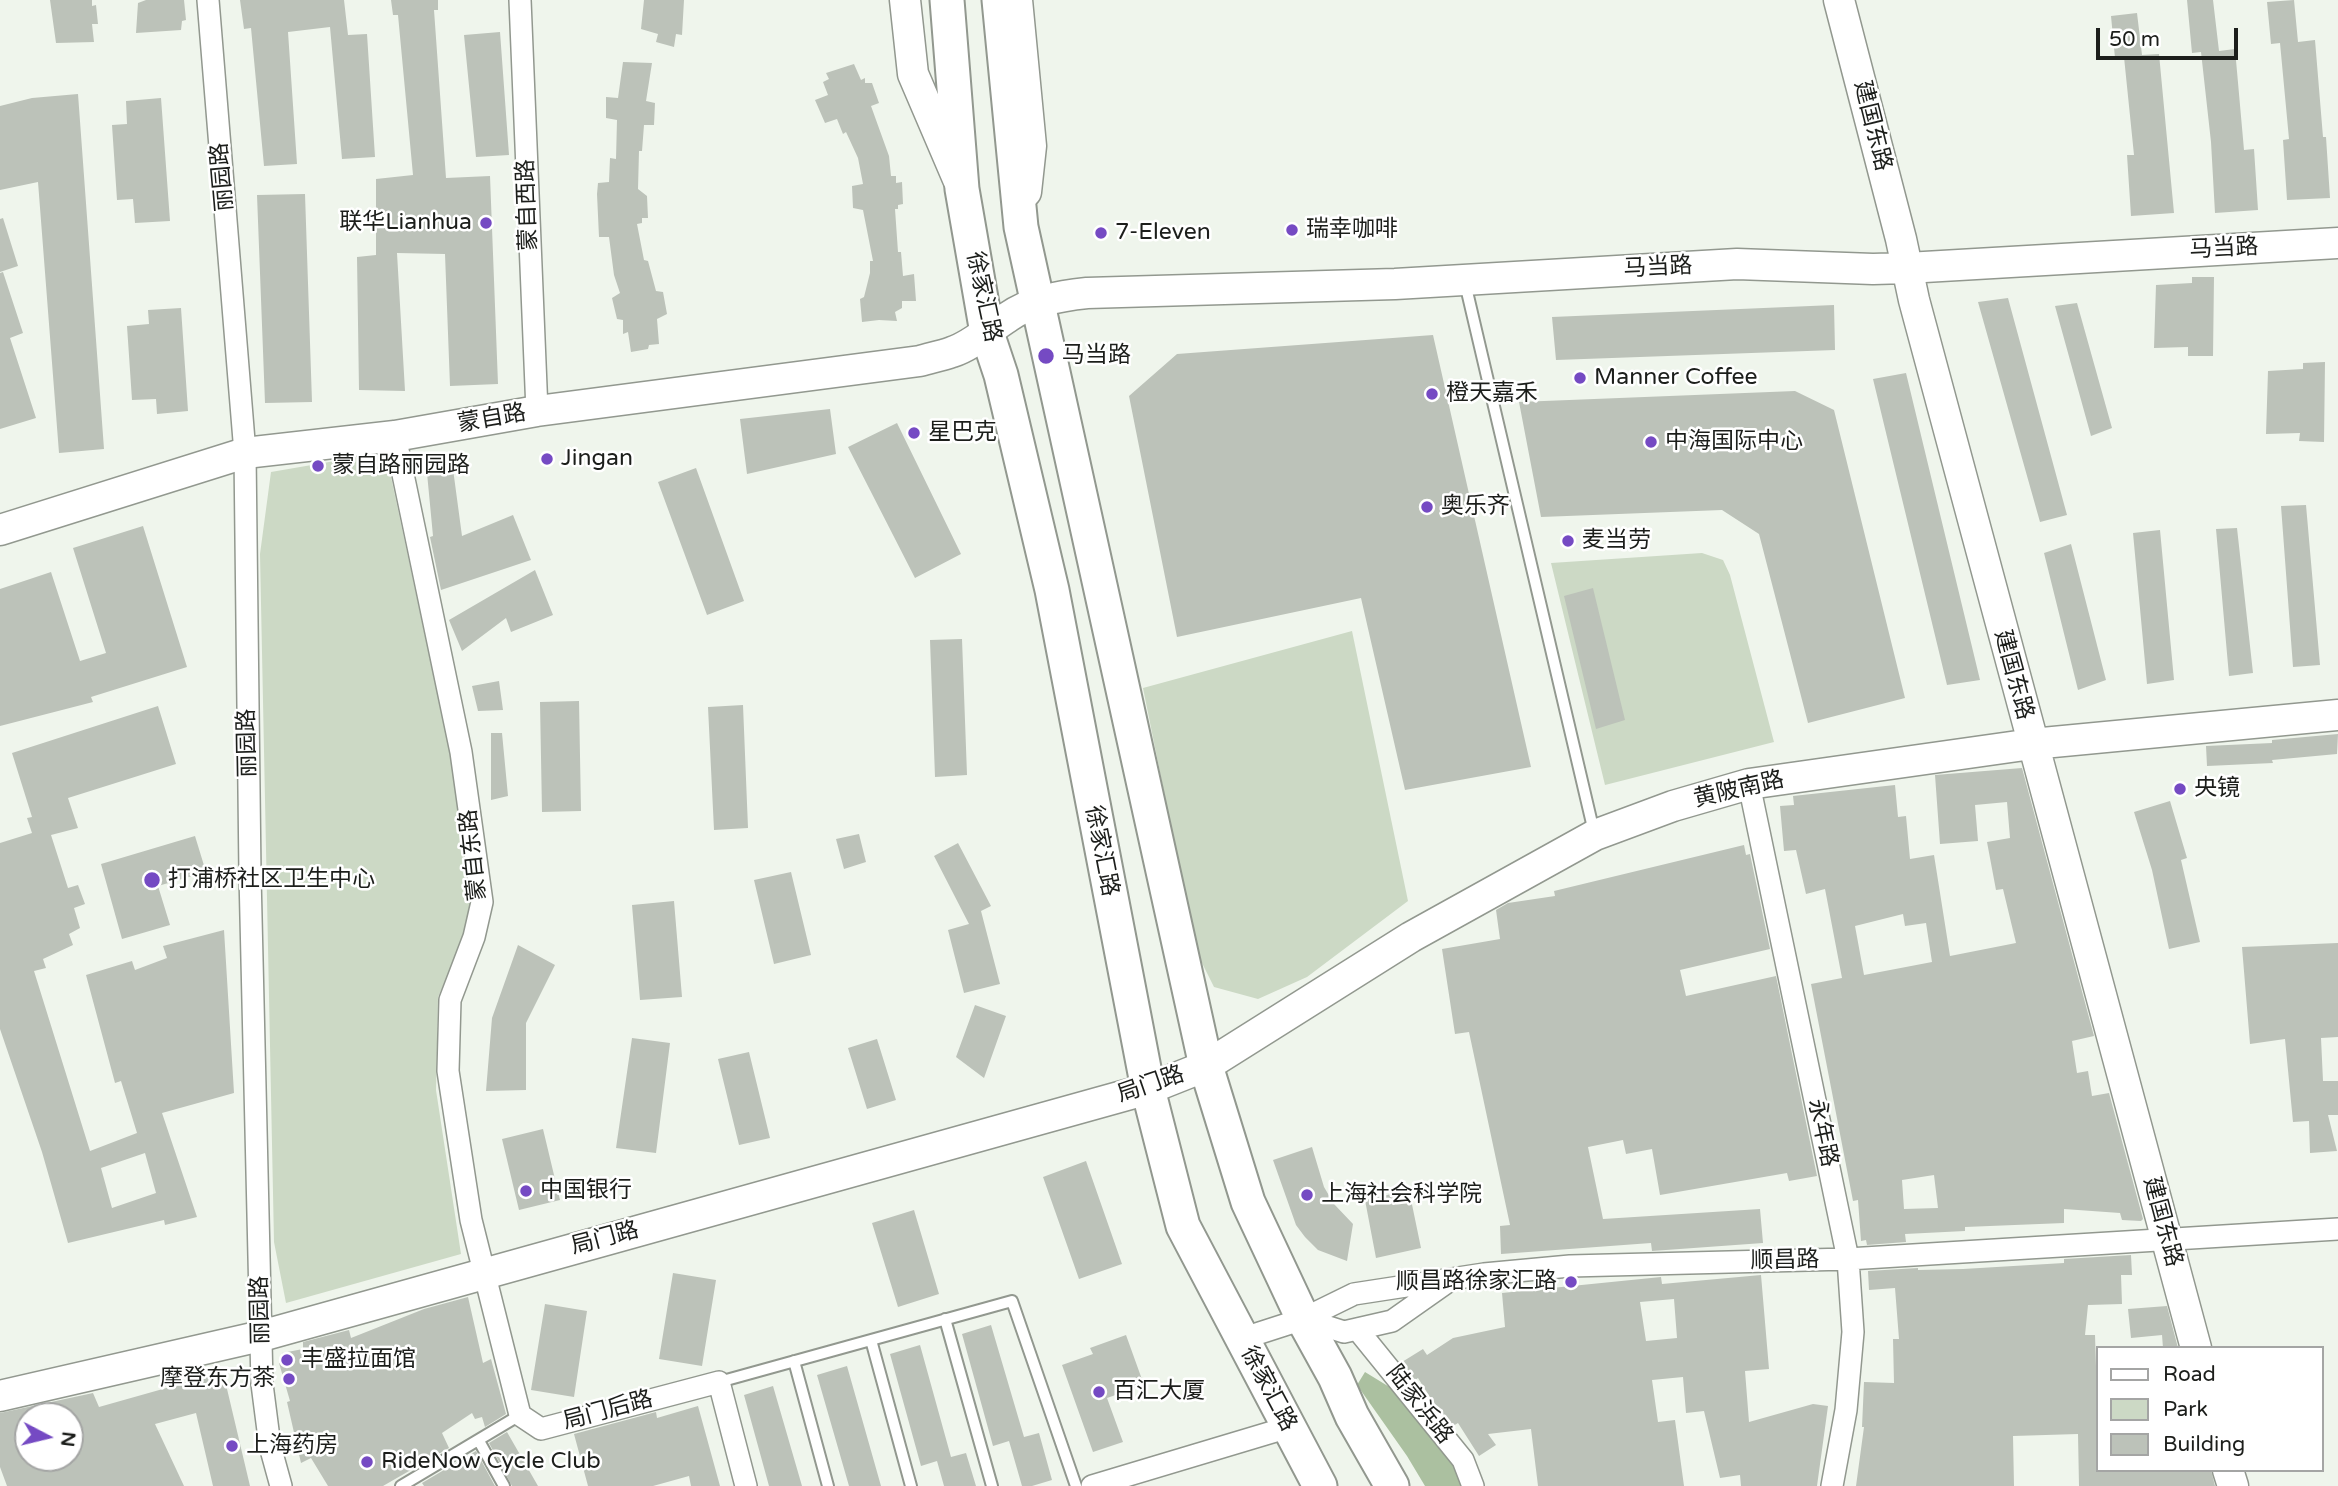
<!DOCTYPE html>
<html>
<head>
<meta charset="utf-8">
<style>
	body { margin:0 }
	#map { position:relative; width:2338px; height:1486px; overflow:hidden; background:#eff5ec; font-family:"Varela Round",sans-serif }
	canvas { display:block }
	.legend { position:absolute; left:2096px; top:1346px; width:228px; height:126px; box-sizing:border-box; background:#fff; border:2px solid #a4a5a4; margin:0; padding:9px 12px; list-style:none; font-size:21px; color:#1c1e1b }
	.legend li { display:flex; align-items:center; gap:14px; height:35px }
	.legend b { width:35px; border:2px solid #a4a5a4 }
	.north { position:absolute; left:14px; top:1402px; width:70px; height:70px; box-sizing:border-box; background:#fff; border:2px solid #a4a5a4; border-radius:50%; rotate:97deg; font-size:19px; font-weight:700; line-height:28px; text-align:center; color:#1c1e1b }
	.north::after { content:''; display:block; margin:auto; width:24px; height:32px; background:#754ac3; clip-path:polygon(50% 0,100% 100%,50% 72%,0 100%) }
	.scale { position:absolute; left:2096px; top:28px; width:142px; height:32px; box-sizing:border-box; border:4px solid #1c1e1b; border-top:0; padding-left:9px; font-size:21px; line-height:24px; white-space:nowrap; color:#1c1e1b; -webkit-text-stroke:5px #fff; paint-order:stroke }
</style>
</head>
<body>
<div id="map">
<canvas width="2338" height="1486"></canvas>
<ul class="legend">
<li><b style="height:9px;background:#fff"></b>Road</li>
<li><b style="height:19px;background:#ccd9c5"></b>Park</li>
<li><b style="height:19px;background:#bcc2b9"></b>Building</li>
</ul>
<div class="north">N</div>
<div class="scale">50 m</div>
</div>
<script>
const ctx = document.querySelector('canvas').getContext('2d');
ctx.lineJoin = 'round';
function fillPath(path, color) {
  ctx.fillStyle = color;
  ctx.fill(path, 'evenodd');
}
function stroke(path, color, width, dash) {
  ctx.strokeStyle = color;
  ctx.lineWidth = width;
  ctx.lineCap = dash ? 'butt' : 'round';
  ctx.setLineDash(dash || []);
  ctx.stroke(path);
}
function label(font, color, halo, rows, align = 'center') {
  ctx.font = font + ' "Varela Round","Noto Sans SC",sans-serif';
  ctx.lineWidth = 5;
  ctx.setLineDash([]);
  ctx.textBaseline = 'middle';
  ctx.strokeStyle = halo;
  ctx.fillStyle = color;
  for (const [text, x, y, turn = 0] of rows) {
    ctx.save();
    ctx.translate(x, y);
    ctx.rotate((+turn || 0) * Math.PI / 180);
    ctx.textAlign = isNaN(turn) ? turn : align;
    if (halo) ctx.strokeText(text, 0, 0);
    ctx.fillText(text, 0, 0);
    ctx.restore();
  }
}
const green = new Path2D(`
	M364,456l27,21 59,276 21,153 -7,33 -26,58 -2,93 25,164 -175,49 -12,-61 -14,-688 11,-82z
	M1702,553l21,7 7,15 44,167 -169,43 -54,-222z
	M1352,631l56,270 -101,76 -49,22 -44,-12 -18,-36 -53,-263z`);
const forest = new Path2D(`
	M1365,1372l31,19 57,71 11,24h-39l-18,-30 -50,-71z`);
const building = new Path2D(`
	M50,0h42v6l4,-1 2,19h-6l2,18 -38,1z
	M146,0h38l2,20 -4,1 -1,9 -45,3 2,-30z
	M240,0h104l4,35 19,-1 8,123 -33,2 -12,-132 -42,5 9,132 -33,2 -13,-138 -7,1z
	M391,0h47v10h-4l12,168 44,-2 8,208 -48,2 -5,-132 -48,-1 8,138 -46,-1 -2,-133 19,-2v-76l37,-4 -15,-160h-5z
	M644,0h40l-2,35 -6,-1 -2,13 -18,-5 2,-8 -17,-5z
	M2187,0h26l6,51 16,-2 9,101 10,-1 4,61 -43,3 -4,-71 -10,-90 -9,1z
	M2294,0l4,42 17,-2 8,97h3l4,61 -43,2 -4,-60 6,-1 -9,-96 -9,1 -4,-42z
	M2137,13l5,42 17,-1 15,159 -43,3 -4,-61h7l-10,-98 -9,1 -4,-42z
	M500,32l9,123 -33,2 -12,-122z
	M623,62l29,1 -6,38 9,2 -1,22h-10l-2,26h-3l-1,38 9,7 1,22h-6v5l-5,1 7,36 4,1 8,30 7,1 4,22 -10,5 2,25 -10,1 -1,4 -17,3 -3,-20 -5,2v-14l-6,-1 -5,-21 8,-5 -6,-18 -5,-38h-10l-2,-43 1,-11 11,-1 1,-24 6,1 1,-39 -11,-2v-21l12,1z
	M854,64l7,16 4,-2v5h7l7,20 -8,3 18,50 2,20h5v7l6,-1 1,22 -5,1v4h-3l3,43h3l2,24 11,-2 2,27h-14v7l-7,4 2,9 -18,-1 -17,2 -2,-23 4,-2 6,-24v-12h3l-10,-51 -10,-2 -1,-22 11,-2 -5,-26 -12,-26 -3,2 -6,-15 -12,4 -10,-23 13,-5 -5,-13 6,-3 -3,-6z
	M78,94l26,355 -45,4 -21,-271 -38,8v-84l32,-8z
	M161,98l9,123 -35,2 -2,-24 -16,1 -5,-75 15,-1 -1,-23z
	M305,194l7,208 -47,1 -8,-208z
	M3,218l15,48 -18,6v-53z
	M3,272l20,61 -13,5 26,80 -36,11v-156z
	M2192,277h22l-1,79h-25v-9l-34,1 2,-63 36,-2z
	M2008,298l59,217 -27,7 -62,-220z
	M2077,303l35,125 -21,8 -36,-130z
	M1834,305l1,45 -279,10 -4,-43z
	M181,308l7,103 -31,3 -1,-15 -24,1 -5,-74 22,-2 -1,-14z
	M1433,335l98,432 -126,23 -44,-192 -184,39 -48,-241 48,-42z
	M2325,362l-1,80 -25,-1 1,-8 -34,1 2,-63 35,-2v-6z
	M1906,373l74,307 -33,5 -74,-306z
	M1795,391l39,19 71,288 -97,25 -49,-189 -37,-24 -181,7 -22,-115z
	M830,409l6,45 -89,20 -7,-55z
	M897,423l64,131 -46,24 -67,-131z
	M696,468l48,133 -37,14 -49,-133z
	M453,469l9,67 51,-21 18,45 -90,30 -11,-53 3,-1 -6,-63z
	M2306,505l14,160 -27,2 -12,-161z
	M143,526l44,141 -96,30 2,5 -93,24v-137l51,-17 29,89 26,-8 -33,-105z
	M2237,528l16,145 -24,3 -13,-147z
	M2160,530l14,150 -27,4 -14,-151z
	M2071,544l35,136 -28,10 -34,-137z
	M535,570l18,45 -42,17 -5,-14 -44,33 -13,-31z
	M1593,588l32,132 -29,9 -32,-133z
	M962,639l5,136 -32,2 -5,-137z
	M499,681l4,29 -25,1 -6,-25z
	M579,701l2,110 -39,1 -2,-110z
	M743,705l5,123 -34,2 -6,-123z
	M158,706l18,58 -108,34 10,30 -27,7 17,53 10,-3 7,19 -11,4 6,20 -11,6 4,11 -30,14 3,9 -12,3 56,180 47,-18 -16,-52 -6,2 -29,-108 46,-14 3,9 32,-12 -4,-12 61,-16 10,163 -72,20 35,104 -32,8 -1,-5 -96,23 -26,-91 -42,-123v-186l32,-10 -5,-15 5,-1 -20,-64zM145,1153l11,40 -44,15 -11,-40z
	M491,733h11l6,63 -17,4z
	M2338,734l-1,20 -65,6 1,3 -66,3 -1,-20 66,-3v-3z
	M2022,768l72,268 -22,5 5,32 11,-2 4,25 17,-3 34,126 -2,2 -19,-1 -2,-7 -56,-4v14l-99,4v4l-60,3 1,8 -39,3 -1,-5 -5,1 -3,-41 -5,1 -42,-217 31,-6 -17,-89 -19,5 -10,-44 -12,1 -4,-45 14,-1 -1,-9 102,-11 3,32 8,-1 4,43 24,-4 16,101 66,-13 -13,-54 -7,1 -9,-48 23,-4 -3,-36 -32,3 3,36 -38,3 -5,-69zM1903,914l2,12 21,-3 6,39 -68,13 -9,-49zM1934,1175l4,33 -34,1 -2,-29z
	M2170,801l17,57 -6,2 19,82 -31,7 -17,-79 -18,-58z
	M859,834l7,28 -22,7 -8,-30z
	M195,836l11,36 -48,14 12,39 -48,14 -21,-75z
	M958,843l33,63 -10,5 19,73 -36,9 -16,-63 21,-6 -35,-68z
	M1744,845l2,10 4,-1 20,95 -90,21 6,26 90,-20 41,200 -28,5 -2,-8 -127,22 -8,-46 -26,5 -3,-14 -35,7 15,72 157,-10 3,34 -111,8 -1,-8 -150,11 -1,-28 10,-1 -41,-193 -14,2 -13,-85 58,-10 -4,-29 12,-7 47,-7 -1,-5z
	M791,872l20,83 -37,9 -20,-84z
	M674,901l8,96 -42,3 -8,-95z
	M2338,943v94l-17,1 2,43h15v34h-10l9,36 -27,2 -1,-32 -16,1 -8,-83 -35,5 -8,-97z
	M518,945l37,20 -29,58v67l-40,1 6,-73z
	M975,1005l31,11 -22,62 -28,-21z
	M632,1038l38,5 -14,110 -40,-5z
	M877,1039l19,61 -29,9 -19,-61z
	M749,1052l21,86 -31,7 -21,-86z
	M543,1129l17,71 -41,10 -17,-71z
	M1312,1147l12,40 10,17 19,20 -6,37 -29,-11 -13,-13 -9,-12 -23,-65z
	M1086,1161l36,103 -43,15 -36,-102z
	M1409,1190l12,58 -45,10 -11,-58z
	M914,1210l25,84 -41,13 -26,-84z
	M2131,1255l1,20h-11l1,29 -34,1 -3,30h10l1,31h2v104h113l4,16h-136l-1,-52 -65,2 1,50h-158l8,-59h-2l2,-45 30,1 -1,-44h6l-4,-51 -26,2 -1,-19 50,-3v2l45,-1 101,-6v-4z
	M673,1273l43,7 -14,86 -43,-7z
	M1761,1275l8,94 -24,2 4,51 64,-18 15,2 -11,80h-76l-1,-11 -20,3 -16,-67 -18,2 -3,-36 -31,3 6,42 17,-2 9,66h-146l-7,-57 -43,5 8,11 -17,11 -21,-33 -5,3 -20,-24 -15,-24 -3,2 -13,-18 21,-13 4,6 26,-17 52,-11 -3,-34 159,-16 1,7zM1674,1299l3,39 -31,3 -6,-39z
	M468,1297l15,66 8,-4 15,55 -21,13 -3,-10 -7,2 -3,-6 -30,20 7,15 -66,38h-55l-17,-28 -10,5 -14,-61 3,-1 -11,-38 6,-1 -3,-9 21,-4v-7l46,-12 2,8 73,-29z
	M545,1304l42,7 -13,86 -43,-7z
	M2167,1306l11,42h-15l-1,-13 -31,3 -3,-29z
	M991,1325l33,112 15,-4 13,47 -20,6h-10l-13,-45 -16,5 -31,-112z
	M1126,1335l18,50 -37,13 16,44 -30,10 -31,-87 31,-11 -3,-6z
	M920,1345l31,112 15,-4 10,33h-32l-7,-25 -16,5 -31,-112z
	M847,1366l34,120h-32l-32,-111z
	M223,1372l27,114h-37l-17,-73 -41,11 29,62h-177l-7,-19v-54l93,-20 6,14zM28,1416h42v42h-42l-10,-25 10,-3z
	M773,1386l29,100h-33l-25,-91z
	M698,1406l22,80h-29l-2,-10 -36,10h-65l-14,-52 82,-22 1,6z
	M507,1432l31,54h-26l-23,-43z
	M476,1451l19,35h-71l-2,-3z`);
const lane = new Path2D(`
	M1465,283l129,549
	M945,1319l47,167
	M871,1340l40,146
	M794,1361l34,125
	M719,1382l293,-81 64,185
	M479,1441l25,45
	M401,1486l119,-71`);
const street = new Path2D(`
	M208,0l37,453 5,422 12,509 8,62 11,40
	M520,0l17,411
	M395,436l66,316 21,150 -8,35 -24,63 -2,71 23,149 49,195 21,14 178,-47 27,104
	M1749,784l99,475 5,73 -7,78 -14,76
	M1303,1319l41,13 48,-11 54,-38
	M1357,1329l106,131 10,26
	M1241,1339l62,-20 51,-25 130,-20 86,-8 278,-7 490,-30
	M1092,1486l197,-59`);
const secondary = new Path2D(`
	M905,0l8,74 45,105
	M1017,0l14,146 -5,46
	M1839,0l62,239 13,61 282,1048
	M0,530l245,-77 150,-17 142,-25 383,-50c10,-3 21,-5 32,-9 21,-7 37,-23 56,-35 23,-16 51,-21 79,-24l308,-9 342,-20 136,5 34,-1 431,-25
	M0,1396l261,-60 887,-247 58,-23 205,-129 184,-102 78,-29 76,-22 283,-40 306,-29
	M2228,1470l5,16`);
const primary = new Path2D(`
	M947,0l15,189 25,144 14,42 51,215 96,499 35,137 137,260
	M999,0l22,227 185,839 42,136 55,117 32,58 17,39 40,70`);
const markers = [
	[486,223,7,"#754ac3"],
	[1292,230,7,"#754ac3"],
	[1101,233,7,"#754ac3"],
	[1046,356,9,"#754ac3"],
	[1580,378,7,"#754ac3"],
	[1432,394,7,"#754ac3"],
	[914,433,7,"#754ac3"],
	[1651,442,7,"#754ac3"],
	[547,459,7,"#754ac3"],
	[318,466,7,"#754ac3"],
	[1427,507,7,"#754ac3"],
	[1568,541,7,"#754ac3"],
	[2180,789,7,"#754ac3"],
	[152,880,9,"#754ac3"],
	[526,1191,7,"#754ac3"],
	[1307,1195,7,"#754ac3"],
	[1571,1282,7,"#754ac3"],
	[287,1360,7,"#754ac3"],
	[289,1379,7,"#754ac3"],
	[1099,1392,7,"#754ac3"],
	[232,1446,7,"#754ac3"],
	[367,1462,7,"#754ac3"]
];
const streetNames = [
	["建国东路",1872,126,76],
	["丽园路",223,177,-95],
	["蒙自西路",528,205,-92],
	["马当路",2224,249,-3],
	["马当路",1658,268,-3],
	["徐家汇路",983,297,78],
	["蒙自路",492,419,-10],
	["建国东路",2013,675,75],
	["丽园路",248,743,-91],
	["黄陂南路",1739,790,-13],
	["徐家汇路",1101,851,79],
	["蒙自东路",474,855,-96],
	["局门路",1151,1085,-19],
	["永年路",1822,1133,78],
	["建国东路",2162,1222,75],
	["局门路",605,1239,-15],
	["顺昌路",1785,1261,-1],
	["丽园路",261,1310,-91],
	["徐家汇路",1268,1389,62],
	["陆家浜路",1419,1405,52],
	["局门后路",608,1411,-15]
];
const poiNames = [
	["联华Lianhua",472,223,"right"],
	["瑞幸咖啡",1306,230],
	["7-Eleven",1115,233],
	["马当路",1062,356],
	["Manner Coffee",1594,378],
	["橙天嘉禾",1446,394],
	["星巴克",928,433],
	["中海国际中心",1665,442],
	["Jingan",561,459],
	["蒙自路丽园路",332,466],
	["奥乐齐",1441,507],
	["麦当劳",1582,541],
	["央镜",2194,789],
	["打浦桥社区卫生中心",168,880],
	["中国银行",540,1191],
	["上海社会科学院",1321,1195],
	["顺昌路徐家汇路",1557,1282,"right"],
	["丰盛拉面馆",301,1360],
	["摩登东方茶",275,1379,"right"],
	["百汇大厦",1113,1392],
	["上海药房",246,1446],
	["RideNow Cycle Club",381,1462]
];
fillPath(green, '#ccd9c5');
fillPath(forest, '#abc0a0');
fillPath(building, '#bcc2b9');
stroke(lane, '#92988f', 14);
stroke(street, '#92988f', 24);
stroke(secondary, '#92988f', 33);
stroke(primary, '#92988f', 37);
stroke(lane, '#fff', 10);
stroke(street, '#fff', 21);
stroke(secondary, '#fff', 30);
stroke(primary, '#fff', 33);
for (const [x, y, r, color] of markers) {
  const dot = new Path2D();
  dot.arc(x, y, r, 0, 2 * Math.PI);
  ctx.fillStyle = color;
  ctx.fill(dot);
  stroke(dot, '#fff', 2.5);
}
label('23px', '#1c1e1b', '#fff', streetNames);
label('23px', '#1c1e1b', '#fff', poiNames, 'left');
</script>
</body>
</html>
